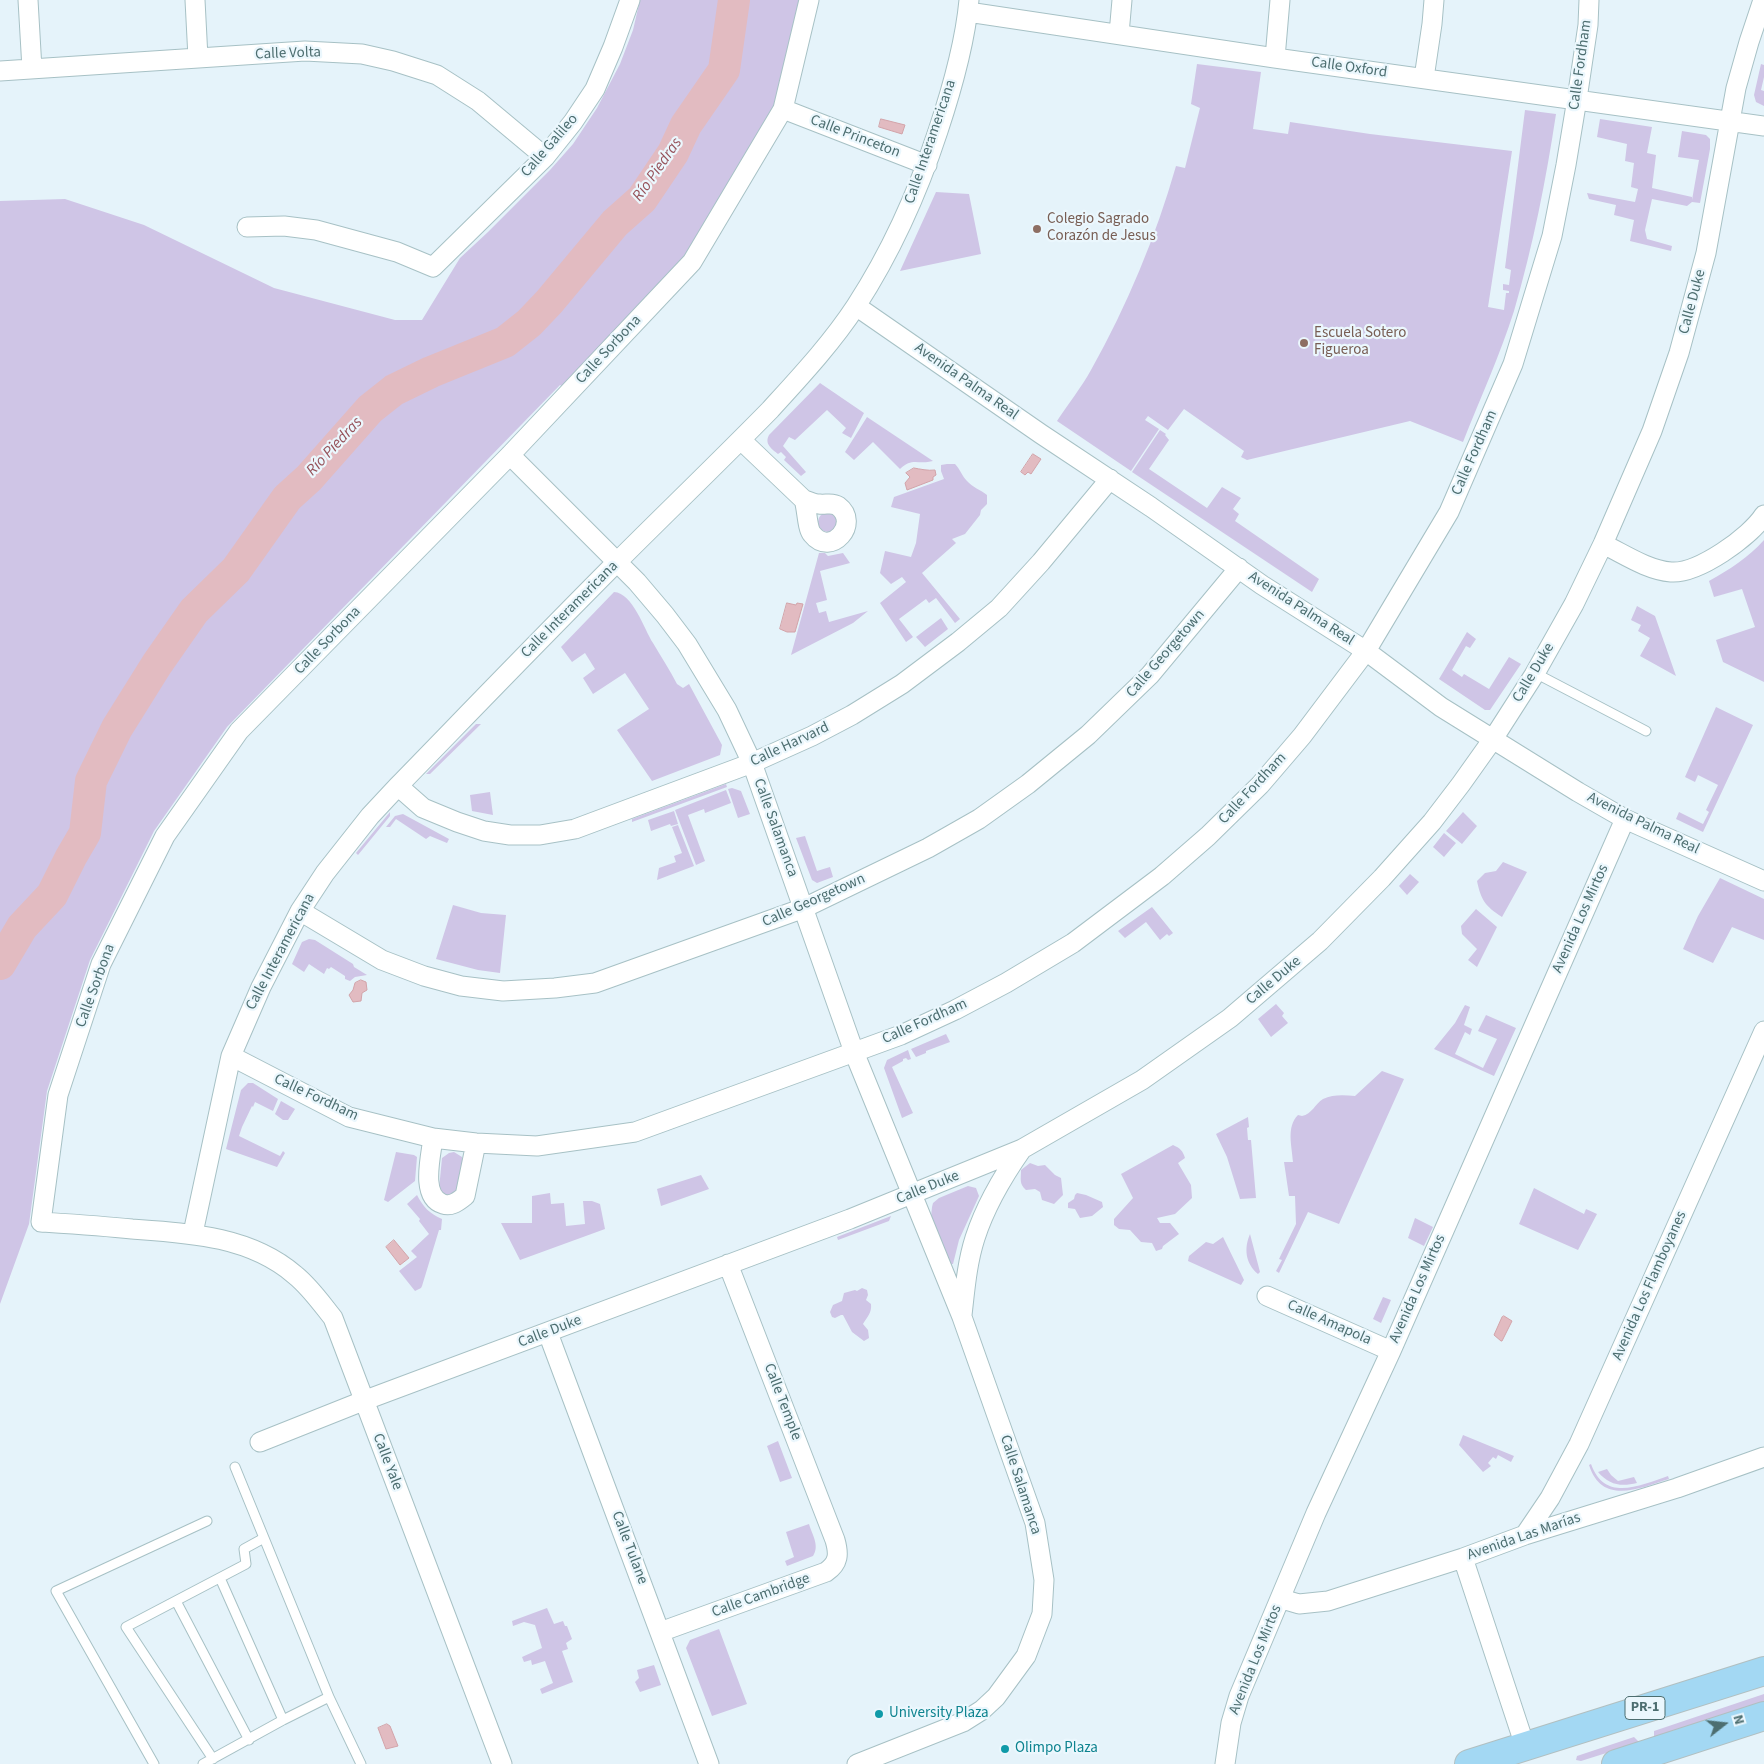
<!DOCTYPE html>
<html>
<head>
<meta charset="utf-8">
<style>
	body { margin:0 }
	#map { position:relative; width:1764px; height:1764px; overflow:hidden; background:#e5f3fa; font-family:"Source Sans 3",sans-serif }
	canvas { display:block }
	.north { position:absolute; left:1699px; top:1699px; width:50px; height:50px; -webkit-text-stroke:4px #ebf7fd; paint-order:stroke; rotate:74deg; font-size:14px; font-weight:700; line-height:20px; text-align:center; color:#4d6e70 }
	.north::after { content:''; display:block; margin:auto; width:18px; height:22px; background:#4d6e70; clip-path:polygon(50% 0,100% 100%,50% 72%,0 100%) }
</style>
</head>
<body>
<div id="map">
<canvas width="1764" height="1764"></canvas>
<div class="north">N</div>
</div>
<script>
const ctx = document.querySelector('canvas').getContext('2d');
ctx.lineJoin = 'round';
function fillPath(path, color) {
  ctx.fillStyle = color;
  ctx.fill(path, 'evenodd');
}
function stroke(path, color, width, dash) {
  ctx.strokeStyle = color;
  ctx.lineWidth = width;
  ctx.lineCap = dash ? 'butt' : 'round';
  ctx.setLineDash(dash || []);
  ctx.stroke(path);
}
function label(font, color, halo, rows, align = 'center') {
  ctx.font = font + ' "Source Sans 3",sans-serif';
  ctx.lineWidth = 4.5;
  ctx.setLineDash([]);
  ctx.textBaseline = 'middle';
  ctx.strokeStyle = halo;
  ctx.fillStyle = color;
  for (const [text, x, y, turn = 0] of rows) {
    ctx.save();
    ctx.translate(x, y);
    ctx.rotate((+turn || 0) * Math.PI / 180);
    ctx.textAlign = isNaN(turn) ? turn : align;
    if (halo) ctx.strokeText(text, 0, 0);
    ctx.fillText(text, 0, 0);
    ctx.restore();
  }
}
const green = new Path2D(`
	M640,0h165l-21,92 -85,149 -136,146 -3,-2 -333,342 -73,104 -64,129 -43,131 -18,133 -29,80v-1103l65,-2 79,26 130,63 121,32h27l38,-62 28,-26 62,-62 23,-26 24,-36 23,-44 13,-34z
	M1197,64l64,8 -8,57 35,5 2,-12 80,12 142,17 -24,156 16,3 2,-17h3v-2l-6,-1v-6l6,1 2,-15 -6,-2 20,-158 31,4c-10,66 -23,132 -42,197 -14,44 -34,88 -51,131l-53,-21 -163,39 -6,-3 3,-6 -60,-42 -16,21 -20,-14 -3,4 14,9 -28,42 -74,-50c11,-17 24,-33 34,-51 36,-64 65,-134 85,-204l9,2 15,-60 -9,-4z
	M1761,64l3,1v12l-3,13 3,1v15l-8,-4 -2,-7z
	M1600,119l52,8 -5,26 9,2 -4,33 40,9v3l7,-40 -21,-3 4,-26 24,4 4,4v10l-10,54 -8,-1 -5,4 -35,-7 -7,31 2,9 25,7 -1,5 -41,-10 4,-21 -20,-5 2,-10 -27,-6 -2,-6 48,9 3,-13 -7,-2 3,-24 -9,-2 2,-17 -30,-7z
	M936,192l33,2 12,60 -81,17z
	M820,383l44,30 -13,25 -9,-5 4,-5 -19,-18 -32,30 -6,-3 -6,9 23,26 -5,4 -17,-16 2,-3 -5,-5 -3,2c-6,-5 -14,-10 -9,-19z
	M867,417l66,44c-15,4 -21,-4 -33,8l-27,-27 -19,18 -9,-8z
	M1160,430l6,4 -1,1 4,5 -20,29 58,39 15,-21 19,11 -8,11 6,5 -4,7 84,58 -7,13 -180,-120z
	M947,464h8c5,5 7,12 12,17 5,6 14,9 20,14v9l-6,6 -1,5 -15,19 -13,5 4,4 -34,30 38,46 -5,4 -19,-25 -7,5 -3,-4 -27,20 14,18 -7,5 -26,-39 26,-21 -4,-5 -11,7 -11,-11 5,-22 26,6 5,-14 4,-29 -29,-7 3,-10 50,-18 -3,-8v-6z
	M818 522a10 10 0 1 1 20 0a10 10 0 1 1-20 0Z
	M1764,540v142l-41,-20 -7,-22 39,-13 -13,-38 -28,8 -5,-16c20,-11 40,-24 55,-41z
	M819,553h6l3,3 15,-3 7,10 -30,8 7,29 -11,3 3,10 7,-2 3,11 39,-11 -15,12 -62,32z
	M614,592c19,1 30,37 39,51 8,14 17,27 24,41l6,4 6,-4 33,61 -2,10 -68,26 -35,-51 32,-21 -24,-36 -32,21 -10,-16 12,-9 -10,-16 -13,9 -11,-15z
	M1637,606l18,10 21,60 -36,-20 10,-18 -12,-7 3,-6 -10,-5z
	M941,618l7,11 -23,18 -9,-10z
	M1467,632l9,7 -6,9 -4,-2 -14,24 10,7 2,-3 25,15 20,-32 12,7 -31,46h-5l-46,-31z
	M1716,707l37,18 -50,107 -27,-13 3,-7 24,12 6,-12 -3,-2 12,-25 -20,-10 -3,7 -10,-5z
	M476,724h5l-51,50h-4z
	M726,784l1,3 -95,35v-3z
	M732,788l9,3 9,23 -12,4 -10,-29z
	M726,790l5,13 -26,10 -1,-4 -16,6 17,46 -9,4 -21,-55z
	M490,792l3,23 -21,-4 -2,-16z
	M674,811l4,13 -7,2 -1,-2 -19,7 -3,-11z
	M390,812v4l-32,39 -2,-2z
	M1463,812l14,14 -15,18 -16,-13z
	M403,814l46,25 -2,4 -17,-7 -4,3 -30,-20 -6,8h-4l9,-11z
	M678,825l16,41 -37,14 2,-12 17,-6 -2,-6 8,-3 -10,-26z
	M1444,833l12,10 -12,14 -11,-10z
	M805,836l12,35 13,-4 3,10 -16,6 -5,-3 -16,-42z
	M1503,862l24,10 -25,45c-17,-11 -21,-17 -25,-36l8,-8 11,-2z
	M1410,874l9,8 -12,13 -8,-9z
	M1720,878l44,21v41l-32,-13 -19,36 -30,-14 15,-33z
	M453,905l28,8 25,2 -6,58 -22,-3 -42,-11z
	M1152,907l21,26 -4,3 -2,-2 -7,6 -14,-18 -21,16 -7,-7z
	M1476,909l21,18 -20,40 -9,-7 9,-11 -15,-15 -1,-8z
	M309,939l6,1 38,24 1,3 13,8 -12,2 -5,4 -5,-2v-3l-14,-9 -2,2 -2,-1 -3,6 -15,-10 -5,8 -12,-8 10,-22z
	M1276,1004l8,9 -2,3 6,7 -17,14 -13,-18z
	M1465,1005l5,2 -6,18 8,4 -2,6 -5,-3 -10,22 28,14 14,-29 -19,-8 8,-16 30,13 -22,48 -60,-27 21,-26z
	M946,1034l4,8 -24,9v2l-10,4 -5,-8z
	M908,1050l3,9 -3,1 -2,-2 -3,1v2l-11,6 21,46 -11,5 -18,-50 3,-8z
	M1382,1071l22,8 -65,145 -31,-12 -29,61 -3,-2 6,-11 -3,-1 17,-35 -1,-28h-6l-5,-34h9c-1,-16 -7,-35 5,-47l4,1c10,-2 13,-12 21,-17 10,-5 22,-4 32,-3z
	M248,1083h5l25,16 -5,12 -18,-9 -2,5 -1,-1 -10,21 -3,9 41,20 3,-5 2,2 -8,14 -51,-18 15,-59z
	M281,1101l14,8 -7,11h-5l-8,-6z
	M1248,1117l1,10 -2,1 1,12h3l5,58 -16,1 -13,-42 -11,-23z
	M1173,1145c7,3 10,6 12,13l-7,5 13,22 1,13 -17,16 -18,4 3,5h10l9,11 -16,12 -1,3 -6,2 -4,-8 -11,-1 -11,-12 -11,-1 -5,-4v-6l19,-21 -12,-24z
	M396,1152l18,3 3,2 -2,24 -27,21 -4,-2z
	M454,1152l8,5 1,5 -5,30 -12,5 -7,-8 3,-31 7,-5z
	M1030,1163l8,3 7,-1 10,10 6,3 2,17 -9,9 -12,-4 -2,-8 -5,-3 -9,1c-7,-6 -5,-11 -5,-20z
	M701,1175l8,14 -48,17 -4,-17z
	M968,1186l8,2 3,8 -20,44 -6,24h-2l-20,-47 1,-10 1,-4 6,-5z
	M1534,1188l50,26 2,-5 11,5 -19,36 -59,-26z
	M550,1193l1,11 13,-1 2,23 19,-2 -2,-23h9l8,3 5,25 -85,31 -19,-37h31v-27z
	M1077,1193l9,2 16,7 1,5 -11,9 -12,2 -5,-9 -7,-1v-5l6,-4 1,-4z
	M417,1195c6,12 13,19 25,24l-1,11h-2l-17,56 -1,2 -6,3 -16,-20 18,-14 -6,-6 18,-17 -10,-13 1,-2 -13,-15z
	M891,1216l-2,5 -51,19 -1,-3z
	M1415,1218l18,9 -9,19 -16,-8z
	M1250,1234l10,38 -2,2c-13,-11 -14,-26 -8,-40z
	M1223,1237l21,43 -3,5 -53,-24 1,-5 17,-14 7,2z
	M862,1288l5,2 1,5 -2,5 5,4c1,9 -4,13 -8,20l5,6 1,8 -5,3 -12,-9 -9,-17h-2l-6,3 -3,-1 -2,-5 3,-7 9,-4 2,-8 11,-3 2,1z
	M1383,1297l8,3 -10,23 -8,-4z
	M1463,1435l51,21 -3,6 -13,-7 -2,4 -3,-2 -5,6 3,3 -8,6 -24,-27z
	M778,1441l14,37 -12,4 -13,-36z
	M1591,1464c14,39 50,21 77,12l1,3c-29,9 -67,27 -80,-14z
	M1607,1469l4,6 7,6 16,-4 3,6c-16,4 -28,2 -39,-11z
	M809,1524c3,11 11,21 4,32l-26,10 -2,-5 9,-4 -8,-25z
	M547,1608l7,16 9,-3 2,5h2l5,13 -6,4 2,6 -6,2 11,31 -31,12 -2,-5 13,-6 -8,-22 -13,4 -1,-5 -7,2 -2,-5 20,-9 -7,-23 -11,-3 -11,4 -1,-5z
	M719,1629l28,75 -35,12 -26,-68 4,-8z
	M654,1665l7,20 -21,7 -5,-10 4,-4 -2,-8z
	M1764,1694v8l-110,36v-7z
	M1634,1737l4,4v2l-57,18 -5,-1 1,-4z`);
const water = new Path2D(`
	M881,119l24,6 -3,9 -23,-7z
	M1033,454l8,5 -10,15 -3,-2 -3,3 -4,-3z
	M914,468c6,1 14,3 21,2l1,5 -3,2v3l-26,10 -2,-7 5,-6 -4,-4z
	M787,603l9,2 1,-2 6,1 -8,28h-8l-7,-3z
	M361,980l5,2 1,8 -5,3 -1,8 -8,1 -4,-7 4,-5 2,-7z
	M394,1240l15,18 -9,7 -14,-18z
	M1504,1316l8,5 -10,20h-1l-7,-6 8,-18z
	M387,1724l3,2 8,20 -12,3 -8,-21z`);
const river = new Path2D(`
	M0,964l22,-37 30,-32 19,-38 14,-24 6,-52 26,-53 40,-64 37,-53 42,-41 51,-72 22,-20 61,-69 24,-19 37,-18 74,-30 24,-19 20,-21 66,-79 27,-24 31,-46 13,-28 38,-55 10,-70`);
const lane = new Path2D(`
	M1535,673l111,58
	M235,1467l94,230
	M220,1578l63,142
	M176,1601l73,139
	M213,1759l-87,-132 120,-63 -2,-15 20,-11
	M154,1764l-98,-173 151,-70
	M203,1764l80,-44 46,-23 32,67`);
const street = new Path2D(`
	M28,0l4,69
	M195,0l3,58
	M968,12l307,46 489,68
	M1119,34l3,-34
	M1275,58l5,-58
	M0,71l305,-20 57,3 31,7 44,14 41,26 67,56
	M1424,78l8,-54 2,-24
	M783,109l144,56
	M247,227l37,-1 32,4 81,22 36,15 112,-110 28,-35 22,-33 18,-42 17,-47
	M856,306l185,128 110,73 111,78 104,66 75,56 137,85 47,27 139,62
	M741,440l63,60
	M510,455l127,127 28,33 22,29 40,66 25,53 102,289 108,265 73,206 9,57 -2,34 -16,42 -30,41 -14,13 -19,12 -106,42
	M804,500c5,1 10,4 15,4 7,1 13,-2 19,2 23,17 -7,52 -26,28 -5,-6 -5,-26 -8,-34z
	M1603,544c21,10 44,26 68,28 27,2 79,-35 93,-57
	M398,786l25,22 34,14 27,9 26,4h30l35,-6 177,-66 60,-27 40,-21 50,-31 56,-42 41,-34 42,-46 69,-83
	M300,911l82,49 42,16 37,10 42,5 52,-3 40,-5 209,-75 124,-60 51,-29 49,-35 60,-49 62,-60 89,-107
	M231,1056l118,61 84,21 43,5 61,3 98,-14 266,-97 54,-25 51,-27 67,-40 89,-67 46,-40 52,-51 42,-49 64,-85 83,-139 64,-148 39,-128 14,-71 11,-66 11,-74 1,-25
	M433,1138c-2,18 -13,59 10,66 9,3 15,-3 22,-8l11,-53
	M193,1233l38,-177 30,-69 39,-76 25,-38 45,-57 28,-30c73,-75 146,-151 220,-225 50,-50 102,-100 152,-151 30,-33 61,-66 86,-104 35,-54 62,-114 82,-175 14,-42 27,-87 31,-131
	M1267,1296l124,55
	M962,1315c3,-26 5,-52 13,-77 10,-31 28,-62 47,-89
	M548,1333l161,431
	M260,1442l103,-41 487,-182 172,-70 120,-69 88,-62 90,-77 62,-63 50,-56 29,-38 32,-45 41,-64 40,-71 29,-60 49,-113 27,-78 27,-100 30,-165 13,-46 14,-42
	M1525,1535l25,-37 29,-54 185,-413
	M1463,1558l62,188
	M1282,1599l17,5 29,-3 135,-43 62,-23 152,-47 87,-31
	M660,1632l166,-60c13,-9 13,-18 9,-32l-107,-276
	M502,1764l-169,-446c-12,-15 -23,-31 -38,-43 -45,-39 -107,-42 -163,-46 -30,-3 -61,-5 -91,-7l17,-127 43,-131 64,-128 74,-105 271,-276 182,-193 91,-153 26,-109
	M1225,1764l6,-41 8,-27 77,-183 75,-162 234,-532`);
const primary = new Path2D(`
	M1469,1764l295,-93
	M1616,1764l148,-48`);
const markers = [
	[1037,229,5,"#8d6e63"],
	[1304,343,5,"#8d6e63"],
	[879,1714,5,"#0f9aa8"],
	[1005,1749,5,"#0f9aa8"]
];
const shields = [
	[1645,1708,40]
];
const shieldNames = [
	["PR-1",1645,1708]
];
const streetNames = [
	["Calle Volta",288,54,-2],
	["Calle Fordham",1581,65,-82],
	["Calle Oxford",1349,68,8],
	["Calle Princeton",855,137,21],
	["Calle Interamericana",931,142,-71],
	["Calle Galileo",550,146,-49],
	["Calle Duke",1693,302,-75],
	["Calle Sorbona",609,350,-47],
	["Avenida Palma Real",966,382,35],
	["Calle Fordham",1475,453,-66],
	["Avenida Palma Real",1301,609,33],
	["Calle Interamericana",570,610,-45],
	["Calle Sorbona",328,641,-46],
	["Calle Georgetown",1166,654,-49],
	["Calle Duke",1534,673,-59],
	["Calle Harvard",790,745,-25],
	["Calle Fordham",1253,789,-47],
	["Avenida Palma Real",1643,824,26],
	["Calle Salamanca",775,828,70],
	["Calle Georgetown",814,901,-24],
	["Avenida Los Mirtos",1581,919,-66],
	["Calle Interamericana",281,952,-62],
	["Calle Duke",1274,981,-40],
	["Calle Sorbona",96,986,-70],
	["Calle Fordham",925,1022,-24],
	["Calle Fordham",316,1098,25],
	["Calle Duke",928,1188,-22],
	["Avenida Los Flamboyanes",1650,1286,-66],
	["Avenida Los Mirtos",1418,1289,-66],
	["Calle Amapola",1329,1323,24],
	["Calle Duke",550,1332,-21],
	["Calle Temple",782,1402,69],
	["Calle Yale",387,1462,69],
	["Calle Salamanca",1020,1485,72],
	["Avenida Las Marías",1524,1537,-19],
	["Calle Tulane",629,1548,69],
	["Calle Cambridge",761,1596,-20],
	["Avenida Los Mirtos",1256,1660,-68]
];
const educationNames = [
	["Colegio Sagrado",1047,220],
	["Corazón de Jesus",1047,237],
	["Escuela Sotero",1314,334],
	["Figueroa",1314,351]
];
const cultureNames = [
	["University Plaza",889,1714],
	["Olimpo Plaza",1015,1749]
];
const waterNames = [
	["Río Piedras",658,170,-55],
	["Río Piedras",335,447,-47]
];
fillPath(green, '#cfc5e6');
fillPath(water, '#e2bbc1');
stroke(water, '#d2a3a9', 1);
stroke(river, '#e2bbc1', 32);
stroke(lane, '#a7c1c5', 11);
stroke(street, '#a7c1c5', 21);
stroke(primary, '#b1bfc0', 30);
stroke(lane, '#fff', 9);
stroke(street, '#fff', 19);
stroke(primary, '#a3d8f3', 28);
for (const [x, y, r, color] of markers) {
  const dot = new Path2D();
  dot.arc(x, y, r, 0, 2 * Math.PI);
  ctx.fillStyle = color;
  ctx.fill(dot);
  stroke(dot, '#ebf7fd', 2);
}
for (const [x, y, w] of shields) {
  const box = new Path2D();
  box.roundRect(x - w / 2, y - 11.5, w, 23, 4);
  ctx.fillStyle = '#ebf7fd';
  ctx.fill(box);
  stroke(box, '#4d6e70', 1);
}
label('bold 14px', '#4d6e70', null, shieldNames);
label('15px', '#4d6e70', '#ebf7fd', streetNames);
label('15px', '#785e54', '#ebf7fd', educationNames, 'left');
label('15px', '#0d838f', '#ebf7fd', cultureNames, 'left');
label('italic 16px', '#96525a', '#ebf7fd', waterNames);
</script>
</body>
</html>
